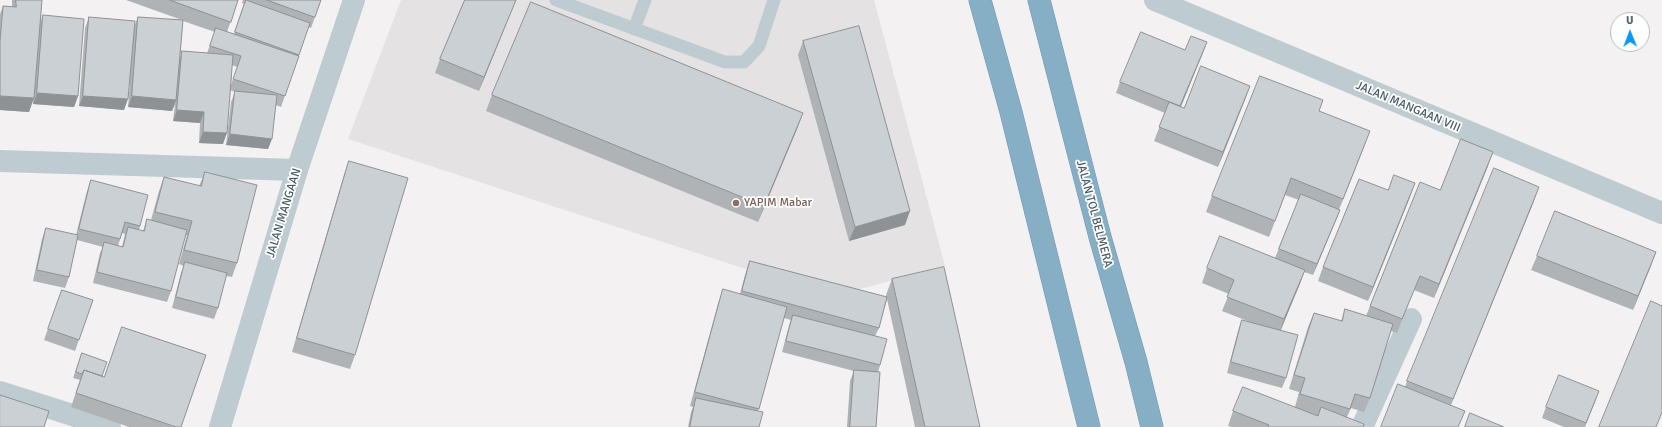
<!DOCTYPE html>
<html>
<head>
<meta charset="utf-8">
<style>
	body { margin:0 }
	#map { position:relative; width:1662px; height:427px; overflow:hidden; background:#f4f1f2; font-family:Signika,sans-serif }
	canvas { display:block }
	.north { position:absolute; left:1610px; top:12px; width:40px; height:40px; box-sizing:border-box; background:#fff; border:1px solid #b5bdc0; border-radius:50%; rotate:359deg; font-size:11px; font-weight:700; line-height:16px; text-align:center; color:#475961 }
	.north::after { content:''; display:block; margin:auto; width:14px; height:18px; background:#0a97f6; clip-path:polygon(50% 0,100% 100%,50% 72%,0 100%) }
</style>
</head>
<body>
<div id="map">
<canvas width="1662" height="427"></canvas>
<div class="north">U</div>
</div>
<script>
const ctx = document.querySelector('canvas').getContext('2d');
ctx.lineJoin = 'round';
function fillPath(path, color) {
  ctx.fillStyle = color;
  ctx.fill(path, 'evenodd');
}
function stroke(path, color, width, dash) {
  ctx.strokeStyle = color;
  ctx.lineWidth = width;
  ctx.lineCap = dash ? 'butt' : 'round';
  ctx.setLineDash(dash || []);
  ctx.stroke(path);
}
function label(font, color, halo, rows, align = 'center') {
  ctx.font = font + ' Signika,sans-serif';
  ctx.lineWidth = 3.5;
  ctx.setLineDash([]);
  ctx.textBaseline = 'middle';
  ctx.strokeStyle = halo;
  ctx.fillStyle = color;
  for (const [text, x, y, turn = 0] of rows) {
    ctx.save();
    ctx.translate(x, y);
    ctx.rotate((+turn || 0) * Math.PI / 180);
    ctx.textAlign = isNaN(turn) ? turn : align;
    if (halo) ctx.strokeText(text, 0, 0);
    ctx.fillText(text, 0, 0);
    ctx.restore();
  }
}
const education = new Path2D(`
	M401,0h473l71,266 -114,31 -483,-158z`);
const service = new Path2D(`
	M556,0l169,62h19l15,-16 15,-46
	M634,29l11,-29`);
const minor = new Path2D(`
	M0,161l297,9
	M0,392l110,35
	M1362,427l49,-108`);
const tertiary = new Path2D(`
	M1155,0l507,213
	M220,427l77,-257 57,-170`);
const motorway = new Path2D(`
	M980,0l31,112 78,315
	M1039,0l61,237 36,125 16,65`);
const wall = new Path2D(`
	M12,0h30l-2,24 3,-9 35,81 -4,11 -41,-3v-5l-4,13 -29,-2v-96l3,-8 9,1z
	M126,0h112l-11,32 7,2 10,-30 -2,-1 1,-3h78l-10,28 -3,-1 -27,80 -5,-2 -8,44 -42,-4 5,-43 4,-10 -5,-2 -7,54 -24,-1 1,-20 -27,-2 2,-17 -3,7 -44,-4 2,-25 -6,28 -45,-4 6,-78 4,-11 45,10 4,-10 44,3zM183,21l32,11 -8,21 -25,-2 -2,8zM232,65l5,2 -6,18z
	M465,0h51l-37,91 -44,-18 5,-14z
	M803,41l102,184 -56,16 -51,-186z
	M1207,42l-26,65 3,1 66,-22 -32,81 -64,-26 11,-28 -49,-20 4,-11 65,-32z
	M492,95l305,34 -39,93 -272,-111z
	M1319,111l45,36 -25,62 1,1 -4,10 -23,55 -9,-3 -23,58 5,48 -4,10 -55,-15 11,-42 4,-11 8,2 -28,-11 7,-17 -27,-11 5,-15 68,-10 24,-58 -14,-5 -16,42 -63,-25 6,-16z
	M349,161l6,194 -5,14 -58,-17 52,-177z
	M1488,166l-54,132 -20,-8 -17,43 -6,-2 -21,67 -6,14 -13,-4 -4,9 16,10h-131l-4,-1 5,-15 62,-4 4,-15 -10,-3 19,-62 6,-14 27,8 4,-12 21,7 4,-10 70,-116z
	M205,172l32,91 -5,14 -6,-1 -8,32 -4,11 -42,-11 9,-35 3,-7 -5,-2 8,-29h-2l-14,56 -4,11 -74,-19 7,-30 3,-6 -26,-7 -8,37 -4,11 -32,-7 9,-42 4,-11 30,7 11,-44 4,-11 49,46 -1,4 4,1 4,-12 4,1 8,-29 5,-14 35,9zM122,233l3,1 -3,13 -4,-1z
	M1388,190l22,7 -42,104 -50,-20 5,-14z
	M1534,201l-83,204 -46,-18 2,-6z
	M1656,252l-23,58 -102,-40 6,-14z
	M750,261l136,36v-2l6,-16 88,148h-65l-28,-128 -8,29 -4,8 5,29 -2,7 -2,55h-29l3,-46 4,-10 -72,-19 7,-26 2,-6 -7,-2 -26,93 1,16h-71l3,-15 2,-5 -3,-1 28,-102 5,-15 17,5 5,-19z
	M62,290l31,10 -18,51 -31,-11z
	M82,353l20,23 79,51h-52l-58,-20 9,-27 -7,-2z
	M1595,402l-10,25h-21l-22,-9 4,-11z`);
const shadedWall = new Path2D(`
	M516,0l-37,91 5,-14z
	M1207,42l-4,11 -27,65 4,-11z
	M1250,86l-5,14 -27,67 5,-15z
	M37,93l41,3 -4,11 -41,-3z
	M0,96l34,2 -5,14 -29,-2z
	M83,96l45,3 -4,11 -45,-4z
	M132,96l44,4 -4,11 -44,-4z
	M177,110l27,2 -4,11 -27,-2z
	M803,113l-6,16 -39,93 6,-16z
	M1370,131l-6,16 -27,68 6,-16z
	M203,132l24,1 -4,11 -24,-1z
	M230,134l42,5 -4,10 -42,-4z
	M1493,152l-5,14 -54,132 5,-14z
	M1415,183l-5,14 -42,104 5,-14z
	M1539,187l-5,14 -87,212 6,-14z
	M1340,210l-4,10 -23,55 4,-11z
	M910,211l-5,14 -56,16 6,-14z
	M1656,252l-5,14 -18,44 5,-14z
	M1305,270l-5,14 -21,50 5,-15z
	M1599,391l-4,11 -11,25z`);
const building = new Path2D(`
	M16,0h26l-8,98 -34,-2v-55l3,-35 13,1z
	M170,0h68l-7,22z
	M246,0l64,23 -11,32 -64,-23z
	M267,0h54l-6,17z
	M465,0h51l-32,77 -44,-18z
	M531,2l272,111 -39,93 -272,-111z
	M43,15l41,4 -6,77 -41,-3z
	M89,17l46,4 -7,78 -45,-3z
	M138,17l45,3 -7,80 -44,-4z
	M859,26l51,185 -55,16 -52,-186z
	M216,28l83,28 -14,40 -52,-17 8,-23 -31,-10z
	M1141,32l44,18 6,-14 16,6 -27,64 -60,-24z
	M182,51l51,4 -6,78 -24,-1 1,-20 -27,-2z
	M1201,66l49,20 -27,66 -64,-25 10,-25 15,6z
	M1260,76l63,24 -4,11 51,20 -27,68 -52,-21 -16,43 -63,-25z
	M235,91l42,4 -5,44 -42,-5z
	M1461,139l32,13 -54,132 -19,-8 -18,43 -32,-13 50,-124 20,8z
	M349,161l59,17 -53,177 -58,-17z
	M1494,168l45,19 -86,212 -46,-18z
	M205,172l52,13 -20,78 -53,-13 8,-29 -37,-9 9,-35 37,9z
	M1394,175l21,8 -42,104 -50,-20 36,-88 29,11z
	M91,180l57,15 -8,31 -15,-4 -5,17 -41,-10z
	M1301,194l39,16 -23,54 -38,-15z
	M1555,211l101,41 -18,44 -101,-40z
	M147,219l40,11 -16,61 -74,-19 7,-30 19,5 5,-20 16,4z
	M46,228l32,7 -9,42 -32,-7z
	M1220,236l85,34 -21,49 -57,-22 7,-17 -27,-12z
	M750,261l137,36 -8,31 -137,-37z
	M185,262l42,11 -9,35 -42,-11z
	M944,267l36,160h-55l-33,-148z
	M723,289l64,18 -28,102 -64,-17z
	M62,290l31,10 -14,40 -31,-11z
	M1651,301l11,5v106l-6,15h-57z
	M1345,309l48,15 -23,74 -15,-4 -5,15 -50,-15 5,-16 -11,-3 20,-62 28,8z
	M793,315l94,24 -7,26 -94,-24z
	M1242,320l56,15 -12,43 -55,-16z
	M122,327l84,28 -25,72h-5l-100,-34 8,-23 20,7z
	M82,353l25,9 -5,14 -18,-6 -2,4 -6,-2z
	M854,370l26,2 -4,55h-26z
	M1559,375l40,16 -13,32 -40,-16z
	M1398,384l67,27 -7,16h-77z
	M1243,387l75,29 3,-9 43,17 -1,3h-95l1,-2 -36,-14z
	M0,395l49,16 -5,16h-44z
	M696,398l67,14 -4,15h-69z
	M1470,413l34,14h-39z`);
const markers = [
	[736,203,4,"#8d6e63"]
];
const streetNames = [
	["JALAN MANGAAN VIII",1408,107,23],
	["JALAN MANGAAN",284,213,-73],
	["JALAN TOL BELMERA",1094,214,75]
];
const educationNames = [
	["YAPIM Mabar",744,203]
];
fillPath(education, '#e5e2e4');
stroke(motorway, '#7199b0', 23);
stroke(service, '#beccd2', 13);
stroke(minor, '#beccd2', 22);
stroke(tertiary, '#beccd2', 22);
stroke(motorway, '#86aec4', 22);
fillPath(wall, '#afb3b6');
fillPath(shadedWall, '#8e9294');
fillPath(building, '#cbd0d4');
stroke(building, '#8e9294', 1);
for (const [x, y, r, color] of markers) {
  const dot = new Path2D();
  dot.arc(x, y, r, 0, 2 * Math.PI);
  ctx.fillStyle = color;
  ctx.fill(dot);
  stroke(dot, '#fff', 1.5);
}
label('12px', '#475961', '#fff', streetNames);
label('12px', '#785e54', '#fff', educationNames, 'left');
</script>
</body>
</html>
